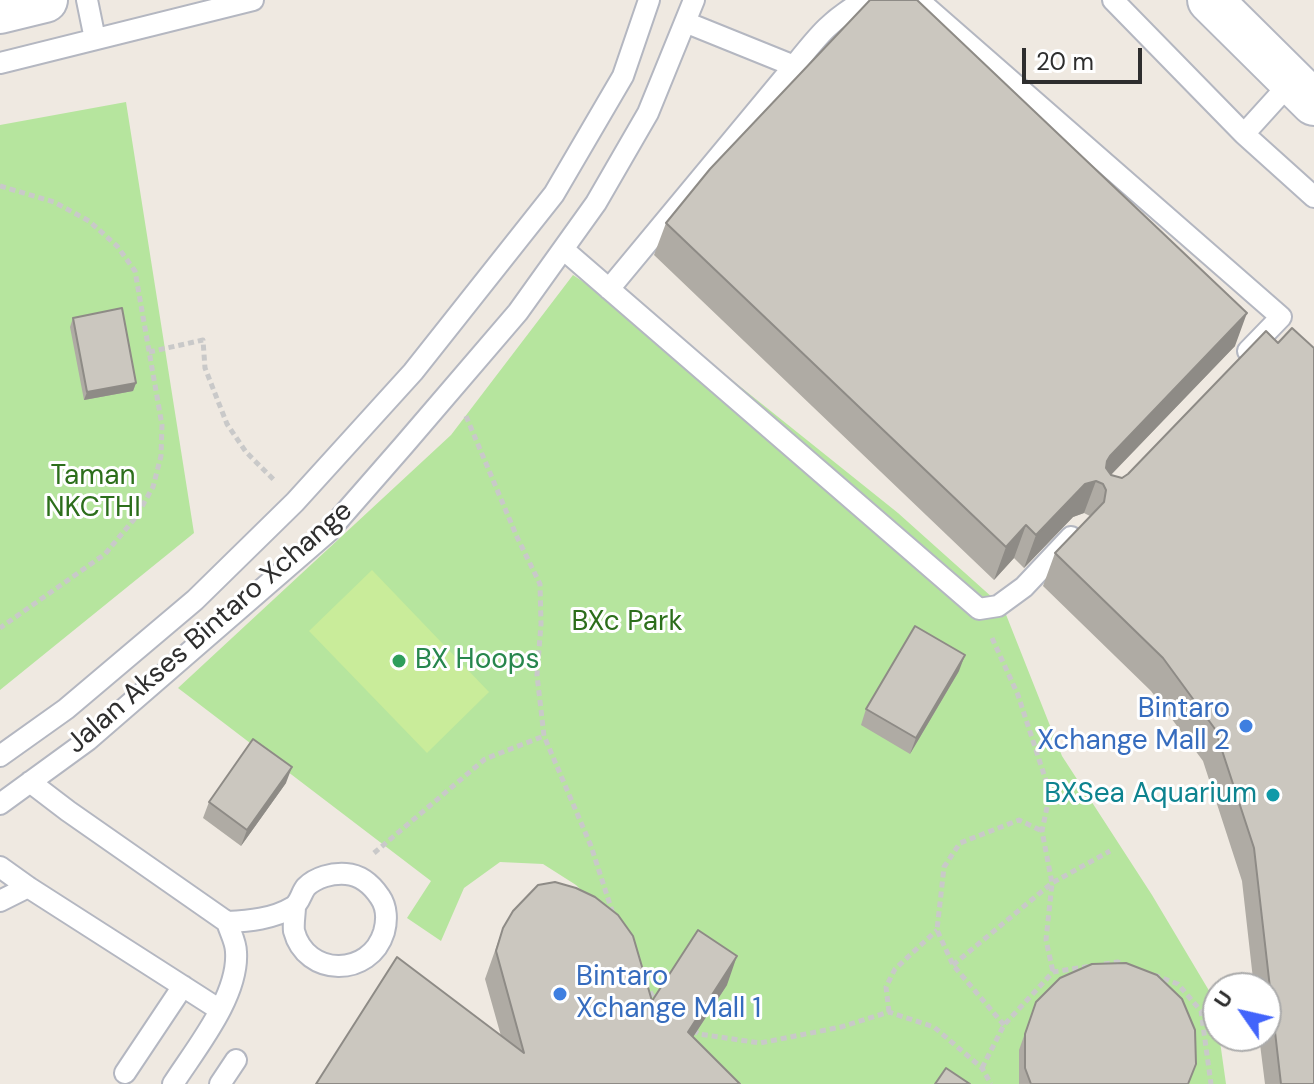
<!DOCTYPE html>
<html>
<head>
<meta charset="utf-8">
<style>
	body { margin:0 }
	#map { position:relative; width:1314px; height:1084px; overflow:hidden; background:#efe9e1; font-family:"DM Sans",sans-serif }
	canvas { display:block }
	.north { position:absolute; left:1202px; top:972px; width:80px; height:80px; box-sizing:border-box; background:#fff; border:2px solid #ababab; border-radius:50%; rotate:304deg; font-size:22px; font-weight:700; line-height:32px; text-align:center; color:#2e2e2e }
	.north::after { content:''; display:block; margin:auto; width:28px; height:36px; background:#4264fb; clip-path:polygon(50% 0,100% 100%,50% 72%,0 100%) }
	.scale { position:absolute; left:1022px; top:48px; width:120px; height:36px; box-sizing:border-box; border:4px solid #2e2e2e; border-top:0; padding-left:10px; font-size:24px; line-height:28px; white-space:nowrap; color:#2e2e2e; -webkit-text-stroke:6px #fff; paint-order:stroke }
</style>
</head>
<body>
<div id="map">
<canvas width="1314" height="1084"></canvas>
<div class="north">U</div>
<div class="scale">20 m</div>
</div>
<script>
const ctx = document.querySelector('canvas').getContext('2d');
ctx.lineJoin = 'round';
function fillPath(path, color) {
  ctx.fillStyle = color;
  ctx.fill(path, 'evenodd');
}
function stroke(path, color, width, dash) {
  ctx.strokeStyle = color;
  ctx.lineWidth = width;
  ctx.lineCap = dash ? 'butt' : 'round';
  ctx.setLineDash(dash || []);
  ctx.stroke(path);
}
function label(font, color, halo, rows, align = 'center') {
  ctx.font = font + ' "DM Sans",sans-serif';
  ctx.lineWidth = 6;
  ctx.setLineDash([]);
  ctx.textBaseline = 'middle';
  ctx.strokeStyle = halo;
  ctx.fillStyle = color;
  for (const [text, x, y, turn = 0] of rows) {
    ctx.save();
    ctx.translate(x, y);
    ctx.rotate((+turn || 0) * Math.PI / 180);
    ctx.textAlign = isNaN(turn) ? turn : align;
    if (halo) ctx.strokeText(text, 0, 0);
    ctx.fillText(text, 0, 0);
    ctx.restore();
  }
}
const green = new Path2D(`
	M126,102l68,431 -194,157v-565z
	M573,275l159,105 166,133 105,94 59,149 90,139 62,104 12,85h-526l-59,-62 -44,-116 -21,-21 -33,-21 -43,-2 -36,26 -23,53 -34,-23 24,-37 -253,-193 273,-253z`);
const pitch = new Path2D(`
	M372,570l117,122 -62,61 -118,-122z`);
const path = new Path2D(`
	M0,186l54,16 35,19 28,25 18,25 27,154 -1,31 -8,31 -17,30 -31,37 -105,74
	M149,352l54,-12 2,28 22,56 19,28 29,29
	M466,416l51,121 23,47 1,40 -4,51 7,61 47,110 23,71
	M992,638l26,57 32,98 -8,38 10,52 -6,57 7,32
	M374,853l111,-94 59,-23
	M1104,964l14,-2 8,3
	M953,965l99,-82 58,-32
	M1154,975l24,9 23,27 10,73
	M645,983l11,19
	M889,1012l-3,-25 9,-18 42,-39
	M1004,1025l-51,-60 -16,-35 7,-63 16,-24 59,-23 23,11
	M693,1030l6,4 61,9 81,-16 48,-15 45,15 48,41 9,16
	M982,1068l22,-43 49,-53 38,-6`);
const lane = new Path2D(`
	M87,0l8,39
	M914,0l10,5 357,312 -33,34
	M1113,0l131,134 70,63
	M685,22l109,44c24,-30 36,-46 71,-66
	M0,63l253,-63
	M1244,134l48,-53
	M563,249l416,360 19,-3 26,-19 47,-50
	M609,289l185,-223
	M0,756l66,-47 129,-109 100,-98 118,-130 141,-178 69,-118 26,-76
	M30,782l38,29 159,111c3,10 9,20 9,30 3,44 -40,96 -63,132
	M0,804l88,-64 240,-208 76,-87 114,-133 78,-109 52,-90 46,-113
	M0,867l28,20 192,123
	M0,901l28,-14
	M227,922c22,-1 46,-3 66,-15 7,-4 8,-14 13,-20 10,-10 26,-14 40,-13 15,1 26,11 34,23 7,10 7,24 4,35 -14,46 -78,45 -90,-1 -1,-8 1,-17 1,-25
	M125,1073l58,-87
	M220,1084l16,-24`);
const secondary = new Path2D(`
	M1210,0l104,103
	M0,11l45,-11`);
const wall = new Path2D(`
	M666,223l569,123 -124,129 11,3 6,-4 138,-143 48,753h-49l-6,-48h7v-48h-12l-12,-107 -39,-120 -52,-70 -108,-105 12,-33 35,-37 -6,-3 -11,4 -49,51 -10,-10 -20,22 -340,-325z
	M73,318l63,65 -3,8 -49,9 -14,-73z
	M959,671l-49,83 -49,-29 5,-16z
	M286,783l-45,63 -38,-28 6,-16z
	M503,928l149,73 75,-16 -34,52 -377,47 185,-48 -16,-57z
	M1036,1002l153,82h-170v-34z`);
const shadedWall = new Path2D(`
	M1247,313l-12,33 -133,138 5,-23 3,-5z
	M136,383l-3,8 -49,9 3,-8z
	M1096,481l-12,32 -11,4 -49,51 12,-33 49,-51z
	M1026,525l-12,33 -20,22 12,-33z
	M965,655l-6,16 -49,83 6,-16z
	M292,767l-6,16 -45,63 6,-16z
	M737,956l-10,29 -49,75 10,-28z`);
const building = new Path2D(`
	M870,0h47l330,313 -137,143 -3,5 -1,7 5,7 11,3 6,-4 138,-143 12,12 14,-15 22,20v736h-33l-27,-236 -39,-119 -52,-71 -108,-105 49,-51 2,-12 -3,-6 -7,-3 -11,3 -49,51 -10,-10 -20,22 -340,-324 44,-54z
	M122,308l14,75 -49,9 -14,-74z
	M915,626l50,29 -49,83 -50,-29z
	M253,739l39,28 -45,63 -38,-28z
	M555,882l21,6 19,9 23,18 15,21 19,65 46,-71 39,26 -49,76 52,52h-424l81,-127 127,96 -28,-102 7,-23 10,-17 25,-26z
	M1126,963l31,12 25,24 13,31 1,34 -8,20h-157l-6,-16v-34l11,-32 24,-24 32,-14z
	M946,1068l24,16h-35z`);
const markers = [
	[399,661,8,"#2e9e5b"],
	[1246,726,8,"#3f7fe0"],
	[1273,795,8,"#0f9aa8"],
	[560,994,8,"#3f7fe0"]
];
const parkNames = [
	["Taman",93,477],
	["NKCTHI",93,509],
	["BXc Park",627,623]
];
const streetNames = [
	["Jalan Akses Bintaro Xchange",210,628,-41]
];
const leisureNames = [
	["BX Hoops",415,661]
];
const shopNames = [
	["Bintaro",1230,710],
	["Xchange Mall 2",1230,742],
	["Bintaro",576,978,"left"],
	["Xchange Mall 1",576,1010,"left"]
];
const cultureNames = [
	["BXSea Aquarium",1257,795]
];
fillPath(green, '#b6e59e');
fillPath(pitch, '#c9ec9a');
stroke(lane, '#b4b7c1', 24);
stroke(secondary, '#b4b7c1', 48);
stroke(path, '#c9c9c9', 5, [6, 4]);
stroke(lane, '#fff', 20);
stroke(secondary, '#fff', 44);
fillPath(wall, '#afaba4');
fillPath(shadedWall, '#8e8b86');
fillPath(building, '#cbc7bf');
stroke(building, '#8e8b86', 2);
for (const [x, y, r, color] of markers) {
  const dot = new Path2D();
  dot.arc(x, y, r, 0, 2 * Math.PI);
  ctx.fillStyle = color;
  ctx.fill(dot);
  stroke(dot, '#fff', 3);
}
label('28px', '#2c6e1b', '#fff', parkNames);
label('28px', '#2e2e2e', '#fff', streetNames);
label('28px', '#27864d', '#fff', leisureNames, 'left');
label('28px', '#366cbe', '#fff', shopNames, 'right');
label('28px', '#0d838f', '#fff', cultureNames, 'right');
</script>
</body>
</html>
